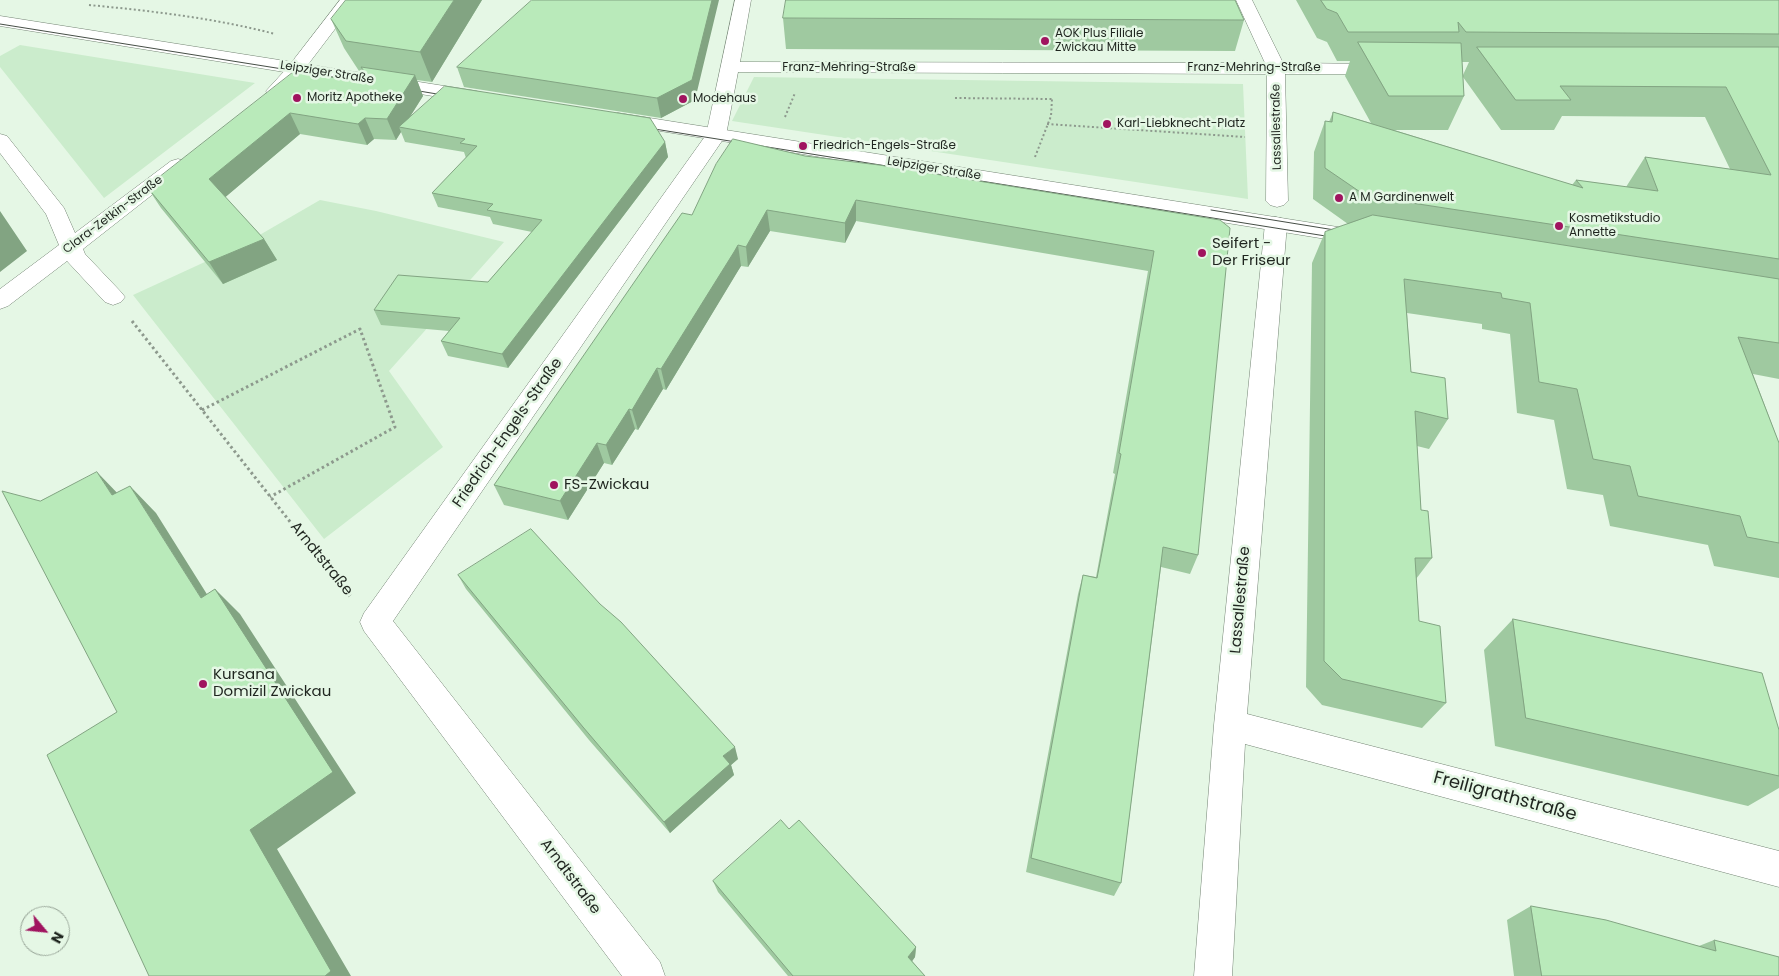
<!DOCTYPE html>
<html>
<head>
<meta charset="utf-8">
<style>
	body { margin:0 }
	#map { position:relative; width:1779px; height:976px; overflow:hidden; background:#e5f7e5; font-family:Poppins,sans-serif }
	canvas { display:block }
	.north { position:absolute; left:20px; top:906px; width:50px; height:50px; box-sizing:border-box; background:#e5f7e5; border:1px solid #96a396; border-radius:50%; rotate:118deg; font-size:14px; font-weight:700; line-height:20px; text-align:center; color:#1f251f }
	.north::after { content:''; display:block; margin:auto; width:18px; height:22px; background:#a0145f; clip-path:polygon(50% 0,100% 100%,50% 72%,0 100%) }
</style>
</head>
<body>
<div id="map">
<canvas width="1779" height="976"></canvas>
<div class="north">N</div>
</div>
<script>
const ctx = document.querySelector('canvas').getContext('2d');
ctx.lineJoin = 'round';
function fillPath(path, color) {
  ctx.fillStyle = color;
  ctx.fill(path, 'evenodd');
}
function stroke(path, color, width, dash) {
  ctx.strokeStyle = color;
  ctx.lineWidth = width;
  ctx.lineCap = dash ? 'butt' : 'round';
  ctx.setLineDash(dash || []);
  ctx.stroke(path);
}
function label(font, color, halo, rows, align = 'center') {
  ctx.font = font + ' Poppins,sans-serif';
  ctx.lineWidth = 5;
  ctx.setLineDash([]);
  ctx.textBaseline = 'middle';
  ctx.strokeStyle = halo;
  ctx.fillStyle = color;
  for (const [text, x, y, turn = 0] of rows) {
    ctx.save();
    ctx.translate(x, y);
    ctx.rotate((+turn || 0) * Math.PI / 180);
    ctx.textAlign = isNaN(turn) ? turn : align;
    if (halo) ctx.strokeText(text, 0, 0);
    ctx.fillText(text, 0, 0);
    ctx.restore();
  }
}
const green = new Path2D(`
	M20,45l235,38 -151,115 -104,-131v-11z
	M754,77l489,7 5,115 -516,-78z
	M320,200l56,11 128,31 -115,129 54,76 -119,92 -191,-244 111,-51z`);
const pathFar2 = new Path2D(`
	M89,5c63,6 125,13 186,29
	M955,98l97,1
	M785,117l10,-24
	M1047,124l198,13
	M1035,157l16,-41 1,-17`);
const pathFar1 = new Path2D(`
	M132,321l185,235
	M202,410l158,-81 35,98 -125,70`);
const path = new Path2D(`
	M316,555l34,41`);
const minor = new Path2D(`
	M340,0h17l-57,75 -18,20 -7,2 -7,-2 -2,-4 22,-24z
	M735,0h16l-11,62 525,1 -29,-63h16l31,63 102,1 6,1 3,4 -3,4 -6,1h-100l3,127 -4,4 -7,2 -7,-2 -4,-4 1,-127 -529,-2 -12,63 -333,486 267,341 5,14h-43l-258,-345 -4,-9 4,-9 342,-478z
	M0,134l7,2 57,72 11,25 96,-72 7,-2 7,2 3,4 -3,4 -102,80 2,5 36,38 4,5 -4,5 -8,3 -8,-3 -38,-41 -59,45 -8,3v-20l59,-44 -13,-31 -46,-61z
	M1276,217l8,2 3,5 -40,490 532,137v36l-534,-143 -13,232h-38l20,-251 51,-501 3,-5z`);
const tertiary = new Path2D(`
	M0,16l476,75 7,2 2,4 -2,4 -7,2 -476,-77z
	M618,113l745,118 8,2 3,5 -3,5 -8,2 -752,-122 -3,-4 3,-4z`);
const tram = new Path2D(`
	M0,24l383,61
	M407,89l42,7
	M642,127l696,111
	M1211,210l136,22`);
const wall = new Path2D(`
	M482,0l-50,82 -15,-2 6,16 -14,22 256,24 3,15 -160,211 -60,-12 -7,-15 8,-10 -68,-6 -7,-15 114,-28 44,-50 -39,-8 -3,-7 -52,-10 -6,-14 34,-35 -2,-6 -59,-10 -4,-10 -5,8 -22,-1 -7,6 -67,-11 -75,63 39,42 13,21 -54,24 -62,-76 -14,-21 159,-114 62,10 -5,-12h-4l-15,-23 -13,-29z
	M1296,0h483v379l-26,-5 26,69v135l-65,-12 -6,-21 -98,-19 -7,-31 -36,-6 -13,-69 -37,-7 -7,-79 -28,-5v-5l-75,-11 4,59 37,47 -19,30 -12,-3 4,64 11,48 -16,21 3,42 27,82 -24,25 -100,-23 -16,-18 6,-424 13,-31 23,-8 -35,-25 1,-47 11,-31 4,1 4,-10 38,11 -26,-47 5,-15h-13l-10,-19 -10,-4zM1462,62h7l-6,13zM1463,77l38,53h53l8,-14 143,1 25,52 -85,-12 -19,30 -50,-7 -4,5 -178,-55h54l16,-34z
	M783,18l461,2 -9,31 -449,-2z
	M457,67l238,33 -34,18 -197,-31z
	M805,156l415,64 -22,335 -8,19 -29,-7 -40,316 -7,13 -88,-24 52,-278 5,-19 13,2 19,-103 -2,-1 35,-202 -292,-50 -11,22 -75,-12 -22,36 -7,-1 -4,6 -71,118 -3,-1 -25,41 -3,-1 -23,36 -8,-2 -36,57 -64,-15 -10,-20 198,-270z
	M458,575l280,184 -7,6 3,10 -64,58 -81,-93 -123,-151z
	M1513,619l266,111v58l-31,18 -253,-60 -11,-96z
	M789,829l127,118 -1,10 -3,4 13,15h-137l-70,-84 -5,-11z
	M1531,906l168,40 15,-6 65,36h-265l-7,-56z`);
const shadedWall = new Path2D(`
	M454,0h28l-50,82 -12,-30z
	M712,0h7l-24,100 -34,18 -4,-20z
	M415,75l8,21 -20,32 -4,-1 2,5 -5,8 -9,-21z
	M290,113l10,21 -78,66 -13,-21z
	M365,118l9,21 -7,6 -9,-21z
	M665,142l3,15 -160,211 -6,-14z
	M856,200v21l-11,22v-20z
	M767,210l3,21 -22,36 -2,-20z
	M0,211l27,40 -27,21z
	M264,239l13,21 -54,24 -14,-22z
	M738,245l3,21 -75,124 -5,-21z
	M657,368l6,21 -25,41 -6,-20z
	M629,409l6,20 -23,36 -6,-20z
	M597,443l7,20 -36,57 -8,-19z
	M97,472l26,27 -11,-4z
	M130,486l26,27 69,110 -24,-25z
	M215,589l25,25 116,179 -79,56 74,127h-26l-75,-146z
	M735,747l3,12 -7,6 3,10 -64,58 -6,-11 59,-66z
	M916,947l-1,10 -7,10v-10z`);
const building = new Path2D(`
	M346,0h108l-34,52 -74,-11 -15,-22z
	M532,0h180l-20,80 -35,18 -200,-31z
	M786,0h449l9,20 -461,-2z
	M1321,0h458v34l-313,-2 -8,-10 1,10h-111l-11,-19 -10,-4z
	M1358,42l103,1 3,53h-75z
	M1477,47h302v212l-413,-63 -41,-28v-47l7,1 1,-10 250,76 -7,-8 82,11 -13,-34 126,18 -45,-88 -166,-1 11,14h-55z
	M300,67l6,6 67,11 -12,-17 54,8 -28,44 -22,-1 -7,6 -68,-11 -81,66 55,60 -55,23 -62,-75z
	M445,86l205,32 15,24 -163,212 -61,-13 19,-23 -86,-8 24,-35 90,7 54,-62 -55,-10 6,-6 -61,-11 45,-47 -17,-3 5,-4 -66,-12z
	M733,139l72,17 74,9 341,55 10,8 -32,327 -35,-8 -42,336 -90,-25 52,-283 14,3 24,-124 -2,-1 35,-202 -298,-51 -11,23 -78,-13 -21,37 -8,-2 -4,7 -73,117 -4,-1 -25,42 -3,-1 -23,36 -9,-2 -37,58 -66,-16 188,-272 10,2 24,-51z
	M1373,215l406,64v64l-41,-6 41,106v100l-32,-6 -7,-21 -102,-20 -8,-30 -37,-7 -16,-70 -38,-7 -9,-79 -28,-5 -1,-5 -97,-14 7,93 34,6 3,41 -33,-8 6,99 7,1 4,47h-17l4,63 21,5 6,77 -104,-24 -18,-18 1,-429z
	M97,472l15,23 18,-9 71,112 14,-9 118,183 -83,58 81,141 -6,5h-176l-102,-221 70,-43 -115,-221 38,10z
	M531,529l69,75 21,18 114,125 -12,9 7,8 -66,58 -81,-95 -125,-152z
	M1513,619l249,54 17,57v46l-253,-58z
	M781,820l8,9 10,-9 117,127 -8,10 17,19h-132l-80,-95z
	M1531,906l75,14 110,31 -2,-11 65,17v19h-237z`);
const markers = [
	[1045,41,5,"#a0145f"],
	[297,98,5,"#a0145f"],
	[683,99,5,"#a0145f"],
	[1107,124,5,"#a0145f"],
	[803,146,5,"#a0145f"],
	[1339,198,5,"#a0145f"],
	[1559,226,5,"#a0145f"],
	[1202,253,5,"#a0145f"],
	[554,485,5,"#a0145f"],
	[203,684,5,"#a0145f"]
];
const farPoinames = [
	["AOK Plus Filiale",1055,34],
	["Zwickau Mitte",1055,48],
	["Moritz Apotheke",307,98],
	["Modehaus",693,99],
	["Karl-Liebknecht-Platz",1117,124],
	["Friedrich-Engels-Straße",813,146],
	["A M Gardinenwelt",1349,198],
	["Kosmetikstudio",1569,219],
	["Annette",1569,233]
];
const farStreetnames = [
	["Franz-Mehring-Straße",849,68],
	["Franz-Mehring-Straße",1254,68],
	["Leipziger Straße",327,73,9],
	["Lassallestraße",1277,127,-91],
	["Leipziger Straße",934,169,9],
	["Clara-Zetkin-Straße",113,215,-37]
];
const poiNames = [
	["Seifert -",1212,244],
	["Der Friseur",1212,261],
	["FS-Zwickau",564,485],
	["Kursana",213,675],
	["Domizil Zwickau",213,692]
];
const streetNames = [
	["Friedrich-Engels-Straße",508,433,-55],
	["Arndtstraße",321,559,51],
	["Lassallestraße",1241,600,-85],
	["Arndtstraße",570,877,53]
];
const nearStreetnames = [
	["Freiligrathstraße",1505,797,15]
];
fillPath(green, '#cbeccc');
stroke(minor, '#748474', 1);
stroke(tertiary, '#748474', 1);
stroke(pathFar2, '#8d998d', 2, [2, 2.5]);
stroke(pathFar1, '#8d998d', 3, [2.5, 3]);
stroke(path, '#8d998d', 4, [3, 4.5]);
fillPath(minor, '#fff');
fillPath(tertiary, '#fff');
stroke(tram, '#464e46', 1);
fillPath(wall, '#9fc9a0');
fillPath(shadedWall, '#82a482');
fillPath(building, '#b9eaba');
stroke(building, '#82a482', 1);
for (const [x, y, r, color] of markers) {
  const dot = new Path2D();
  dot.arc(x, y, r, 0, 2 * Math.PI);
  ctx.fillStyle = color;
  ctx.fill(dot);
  stroke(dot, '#e5f7e5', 2);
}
label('12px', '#1f251f', '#e5f7e5', farPoinames, 'left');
label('12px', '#1f251f', '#e5f7e5', farStreetnames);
label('15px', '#1f251f', '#e5f7e5', poiNames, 'left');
label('15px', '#1f251f', '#e5f7e5', streetNames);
label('18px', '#1f251f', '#e5f7e5', nearStreetnames);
</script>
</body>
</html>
